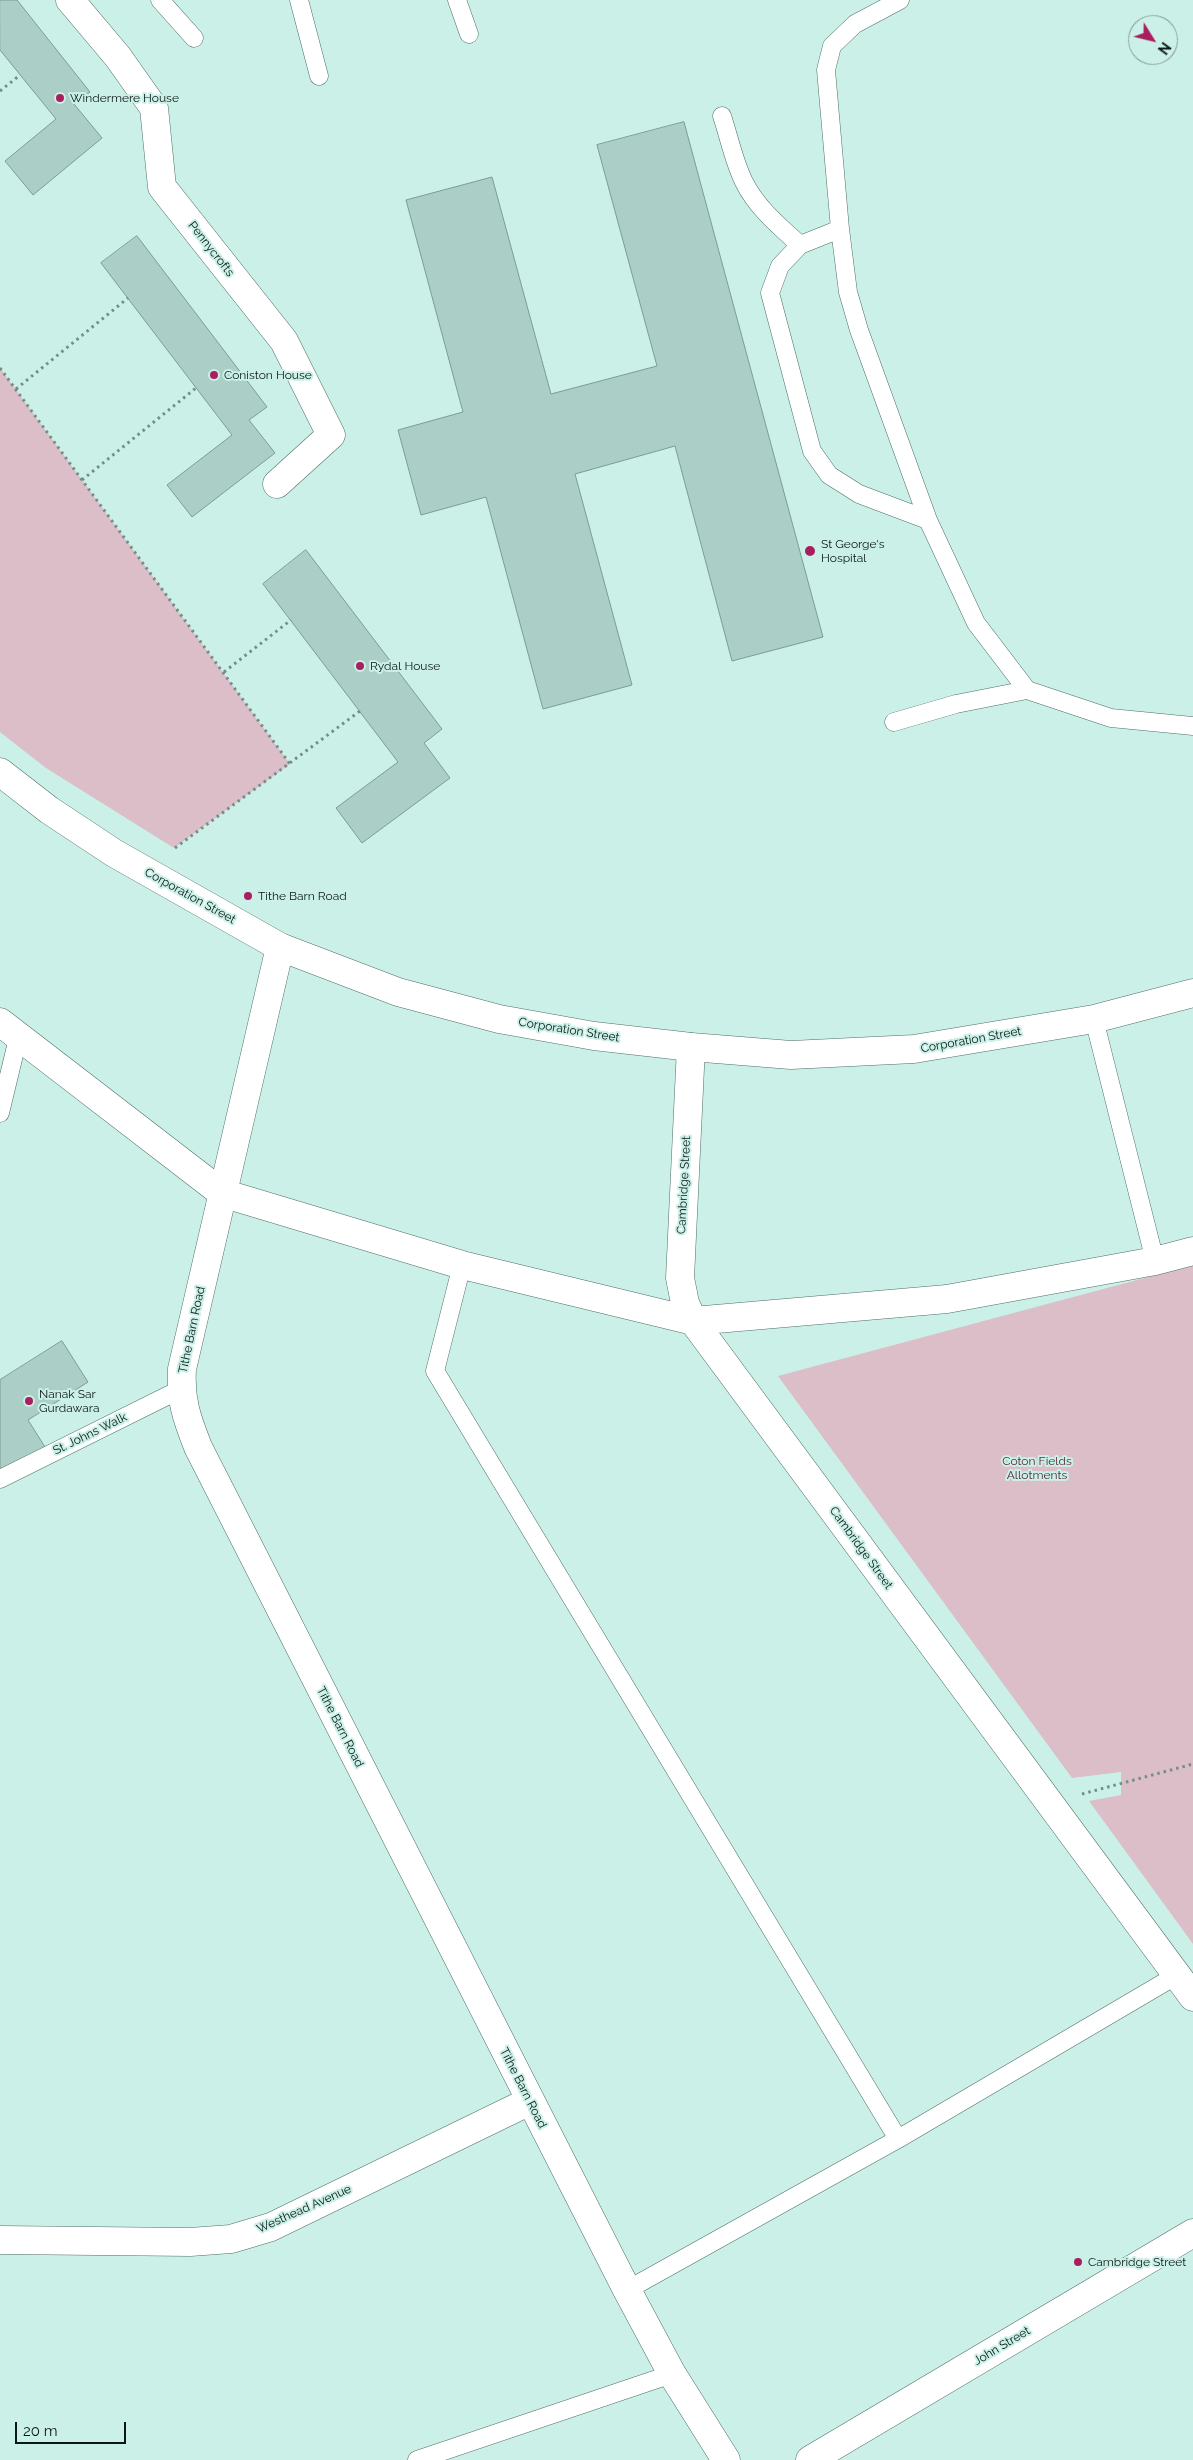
<!DOCTYPE html>
<html>
<head>
<meta charset="utf-8">
<style>
	body { margin:0 }
	#map { position:relative; width:1193px; height:2460px; overflow:hidden; background:#cbf0e8; font-family:Raleway,sans-serif }
	canvas { display:block }
	.north { position:absolute; left:1128px; top:15px; width:50px; height:50px; box-sizing:border-box; background:#cbf0e8; border:1px solid #7e9a94; border-radius:50%; rotate:126deg; font-size:14px; font-weight:700; line-height:20px; text-align:center; color:#0b1916 }
	.north::after { content:''; display:block; margin:auto; width:18px; height:22px; background:#aa1e60; clip-path:polygon(50% 0,100% 100%,50% 72%,0 100%) }
	.scale { position:absolute; left:15px; top:2422px; width:111px; height:22px; box-sizing:border-box; border:2px solid #0b1916; border-top:0; padding-left:6px; font-size:15px; line-height:18px; white-space:nowrap; color:#0b1916; -webkit-text-stroke:4px #cbf0e8; paint-order:stroke }
</style>
</head>
<body>
<div id="map">
<canvas width="1193" height="2460"></canvas>
<div class="north">N</div>
<div class="scale">20 m</div>
</div>
<script>
const ctx = document.querySelector('canvas').getContext('2d');
ctx.lineJoin = 'round';
function fillPath(path, color) {
  ctx.fillStyle = color;
  ctx.fill(path, 'evenodd');
}
function stroke(path, color, width, dash) {
  ctx.strokeStyle = color;
  ctx.lineWidth = width;
  ctx.lineCap = dash ? 'butt' : 'round';
  ctx.setLineDash(dash || []);
  ctx.stroke(path);
}
function label(font, color, halo, rows, align = 'center') {
  ctx.font = font + ' Raleway,sans-serif';
  ctx.lineWidth = 4;
  ctx.setLineDash([]);
  ctx.textBaseline = 'middle';
  ctx.strokeStyle = halo;
  ctx.fillStyle = color;
  for (const [text, x, y, turn = 0] of rows) {
    ctx.save();
    ctx.translate(x, y);
    ctx.rotate((+turn || 0) * Math.PI / 180);
    ctx.textAlign = isNaN(turn) ? turn : align;
    if (halo) ctx.strokeText(text, 0, 0);
    ctx.fillText(text, 0, 0);
    ctx.restore();
  }
}
const green = new Path2D(`
	M0,368l290,396 -116,84 -128,-80 -46,-36z
	M1193,1265v679l-104,-143 32,-6v-23l-49,6 -294,-402z`);
const building = new Path2D(`
	M0,0h17l73,92 -16,12 28,34 -69,57 -28,-34 51,-42 -56,-69z
	M684,122l139,515 -91,24 -57,-215 -100,28 57,211 -89,24 -57,-212 -65,18 -23,-85 65,-18 -57,-212 86,-23 59,217 106,-28 -60,-221z
	M137,236l130,171 -18,13 26,33 -83,64 -25,-32 65,-50 -131,-172z
	M306,550l136,179 -18,14 26,35 -88,65 -26,-35 62,-46 -135,-178z
	M62,1341l26,41 -60,38 17,27 -45,26v-93z`);
const path = new Path2D(`
	M0,91l20,-16
	M0,368l290,396
	M16,389l112,-91
	M82,480l114,-92
	M224,672l67,-52
	M175,848l185,-137
	M1082,1794l111,-30`);
const lane = new Path2D(`
	M160,0l34,38
	M299,0l20,76
	M457,0l12,34
	M900,0l-45,24 -23,22 -6,24 14,159 8,63 11,38 69,190
	M722,116c7,21 12,46 22,66 13,26 35,44 56,63
	M840,229l-40,16 -20,21 -10,27 42,158 17,24 30,19 69,26 48,103 51,67 84,28 82,8
	M894,722l62,-18 71,-14
	M1094,1019l61,242
	M0,1113l19,-79
	M462,1265l-27,106 463,768
	M0,1479l181,-90
	M627,2290l271,-151 279,-164
	M417,2460l255,-86`);
const street = new Path2D(`
	M70,0l48,57 36,51 8,79 122,154 47,94 -54,49
	M280,947l-98,422c-2,31 5,50 16,78l429,843 45,84 54,86
	M0,1022l222,171 240,72 231,56 254,-22 208,-38 38,-10
	M691,1047l-11,231 5,25 8,18 500,676
	M0,2240l190,2 41,-3 40,-12 259,-126
	M810,2460l383,-227`);
const secondary = new Path2D(`
	M0,772l49,38 65,43 166,94 118,45 101,27 95,17 97,11 100,8 123,-6 180,-30 99,-26`);
const markers = [
	[60,98,5,"#aa1e60"],
	[214,375,5,"#aa1e60"],
	[810,551,6,"#aa1e60"],
	[360,666,5,"#aa1e60"],
	[248,896,5,"#aa1e60"],
	[29,1401,5,"#aa1e60"],
	[1078,2262,5,"#aa1e60"]
];
const poiNames = [
	["Windermere House",70,98],
	["Coniston House",224,375],
	["St George's",821,544],
	["Hospital",821,558],
	["Rydal House",370,666],
	["Tithe Barn Road",258,896],
	["Nanak Sar",39,1394],
	["Gurdawara",39,1408],
	["Cambridge Street",1088,2262]
];
const streetNames = [
	["Pennycrofts",211,249,52],
	["Corporation Street",190,896,29],
	["Corporation Street",569,1030,9],
	["Corporation Street",971,1040,-10],
	["Cambridge Street",684,1185,-87],
	["Tithe Barn Road",192,1330,-78],
	["St. Johns Walk",90,1434,-26],
	["Cambridge Street",861,1548,54],
	["Tithe Barn Road",340,1727,63],
	["Tithe Barn Road",523,2088,63],
	["Westhead Avenue",304,2209,-24],
	["John Street",1002,2346,-31]
];
const parkNames = [
	["Coton Fields",1037,1461],
	["Allotments",1037,1475]
];
fillPath(green, '#dbbec7');
fillPath(building, '#abcfc7');
stroke(building, '#7a9c96', 1);
stroke(lane, '#4e6e68', 19);
stroke(street, '#4e6e68', 29);
stroke(secondary, '#4e6e68', 29);
stroke(path, '#738e88', 3, [2.5, 4]);
stroke(lane, '#fff', 18);
stroke(street, '#fff', 28);
stroke(secondary, '#fff', 28);
for (const [x, y, r, color] of markers) {
  const dot = new Path2D();
  dot.arc(x, y, r, 0, 2 * Math.PI);
  ctx.fillStyle = color;
  ctx.fill(dot);
  stroke(dot, '#cbf0e8', 2);
}
label('12px', '#0b1916', '#cbf0e8', poiNames, 'left');
label('12px', '#0b1916', '#cbf0e8', streetNames);
label('12px', '#57283a', '#cbf0e8', parkNames);
</script>
</body>
</html>
